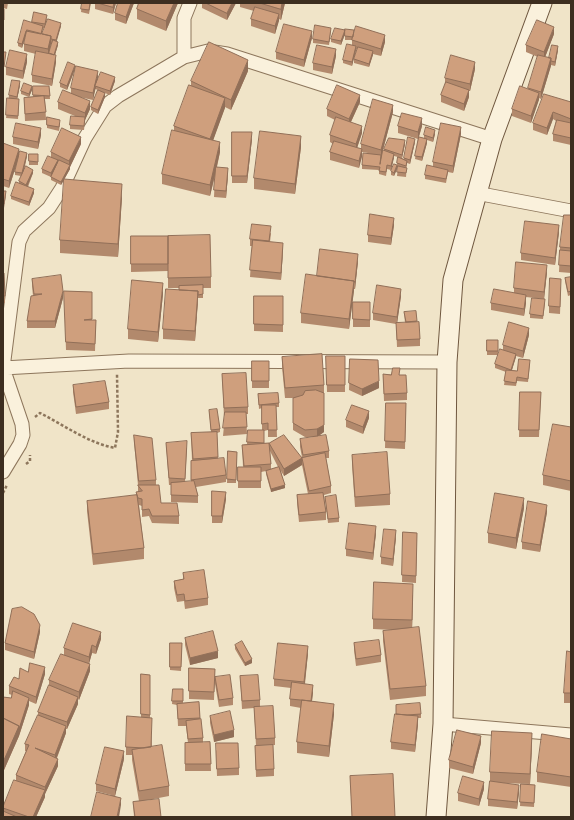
<!DOCTYPE html>
<html>
<head>
<meta charset="utf-8">
<style>
	body { margin:0 }
	#map { position:relative; width:574px; height:820px; overflow:hidden; background:#f0e4c8; font-family:"PT Serif",serif }
	canvas { display:block }
	.frame { position:absolute; inset:0; border:4px solid #3d2e20; pointer-events:none }
</style>
</head>
<body>
<div id="map">
<canvas width="574" height="820"></canvas>
<div class="frame"></div>
</div>
<script>
const ctx = document.querySelector('canvas').getContext('2d');
ctx.lineJoin = 'round';
function stroke(path, color, width, dash) {
  ctx.strokeStyle = color;
  ctx.lineWidth = width;
  ctx.lineCap = dash ? 'butt' : 'round';
  ctx.setLineDash(dash || []);
  ctx.stroke(path);
}
function fillPath(path, color) {
  ctx.fillStyle = color;
  ctx.fill(path, 'evenodd');
}
const path = new Path2D(`
	M35,417l5,-4c24,12 48,30 75,35l3,-16 -1,-58
	M26,464l4,-3v-6
	M3,493l4,-8`);
const street = new Path2D(`
	M184,57v-39l6,-15
	M476,193l95,18
	M3,368l126,-7 318,1
	M3,472l17,-28 3,-9 -1,-11 -19,-56 16,-126 5,-11 25,-23 13,-20 23,-50 20,-32 13,-10 66,-39 24,-6 19,3 265,85
	M443,724l128,11`);
const secondary = new Path2D(`
	M436,817l7,-93 4,-362 6,-82 39,-141 50,-136`);
const wall = new Path2D(`
	M3,3h5l-1,6 -4,-1z
	M82,3h9l-2,11 -8,-2z
	M95,3h21l-3,11 -18,-5z
	M118,3h16l-8,21 -11,-4v-7z
	M139,3h39l-12,28 -29,-12v-10z
	M202,3h34l-9,17 -25,-12z
	M240,3h45l-4,17 -2,-1 -4,15 -24,-8v-7l3,-8 -14,-4z
	M34,12l13,7 -2,9h-2l-1,6 19,-8 -5,15 2,4 -3,10 1,7 -4,24 -20,-4v-7l4,-21 -12,-3v-7l2,-10 -4,14 -4,-2v-3l14,-21zM51,43h1l-3,10z
	M345,29l8,5 32,8 -4,14 -8,-2 -4,13 -15,-4v-4l3,-10h-1l-4,17 -9,-3v-3l9,-15v-5h-7z
	M331,31l-2,14 -16,-2v-4z
	M345,34l-4,11 -10,-3v-3z
	M554,34l-9,23 4,1 9,-8 -3,16 -4,-1 -10,34 -2,-1 -8,25 -19,-7v-7l16,-20 10,-32 -12,-5v-7z
	M312,38l-8,29 -28,-8v-7z
	M336,56l-4,18 -19,-4v-7z
	M27,62l-4,17 -17,-4v-8z
	M75,69l-8,21 -7,-3v-4z
	M475,69l-5,22h-1v6l-5,14 -23,-9v-7l4,-11v-6z
	M248,71l-17,39 -6,-3 -12,33 7,12 -3,15 11,8 -2,23 -12,-1 1,-21 -5,20 -48,-12v-10l12,-43v-5l17,-40v-5z
	M98,78l-1,5 18,-2 -5,14 -5,-2v4l-7,17 -7,-4v-3l7,-17 -3,-1v-1l-2,12 -14,-3 11,12 -5,11 -1,10 -14,-1v-4l5,-9 -17,-7v-7l13,-9v-5z
	M20,85l-3,14 2,4 -1,16 -12,-1 3,-23z
	M33,86h16l1,13h-5l1,21 -21,1 -1,-23 5,-1 -8,-3v-3l11,-1 -3,7h4z
	M360,102l-9,20 11,11 -5,15 4,1v-5l32,-32 -10,38 1,1v-2l21,-5 -3,14 2,1v-1l11,-16 -5,22 -3,-1 -1,14 -9,-1 1,-9 -1,-1v-3l1,-6 -4,-1 -3,14 -4,-1 -1,7 -7,-2v-4l-17,-1v-4l6,-12 -6,-1 -3,16 -29,-8v-8l3,-8 -3,-2v-7l5,-15 -8,-4v-7z
	M571,102v43l-18,-4v-7l3,-13 -3,-2 -6,16 -14,-5v-7z
	M47,117l13,7 -1,7 -12,-3z
	M398,126h24l-3,11 5,1v-3l11,-1 -2,8 -6,-2v3l-5,18 -7,-2 3,-20 -20,-6z
	M232,132l20,7 -5,44h-15z
	M461,134l-8,39 -5,-1 -2,11 -21,-4v-4l8,-8v-5z
	M41,135l-3,14 -25,-5v-7z
	M3,143l16,11 8,2 -3,15 9,2 -5,14 6,6 -5,13 -18,-7v-3l8,-13v-2l2,-5 -6,-1v-3l3,-12 -9,28 -6,-2z
	M81,144l-11,23v2l-9,16 -10,-5v-3l-9,-4v-4l9,-12v-5z
	M301,147l-6,47 -41,-5v-11z
	M29,154h9v11h-9z
	M397,169l-3,7 -3,-1v-4z
	M122,197l-4,60 -58,-4v-13z
	M571,215v58l-12,-1 1,-25z
	M394,225l-3,20 -23,-3v-7z
	M559,232l-4,33 -34,-5v-7z
	M271,233l-1,9 13,8 -2,30 -31,-3 2,-31h-2v-7z
	M131,236l80,41v11h-8v10h-5l-3,43 -32,-2v-10l16,-40v-1h-11v-22v5l-37,1z
	M358,261l-3,28h-1l-5,40 -48,-6v-10l15,-37z
	M547,272l-3,27 -18,-2v6l-2,13 -33,-6v-7l23,-10v-5z
	M3,273h1l1,30h-2z
	M571,277v18l-3,1 -3,-15v-3z
	M32,279l31,19 -8,30h-28v-7l6,-25 -1,-10z
	M561,286l-1,28 -11,-1v-7z
	M64,291l28,1v28h4l-1,31 -29,-1z
	M163,294l-5,48 -30,-3v-10z
	M254,296h29v36l-29,-1z
	M401,296l-4,27h8l-1,-11 13,10 3,17v7l-23,1 -1,-23 -23,-4v-7z
	M353,302h17v25h-17z
	M545,303l-2,16 -13,-1v-4z
	M529,335l-6,23 -7,-2 -4,14 5,1 13,-8 -2,19 -11,-1 -1,5 -12,-1 2,-13 -11,-4v-4l8,-14v-5z
	M487,340h11v15h-11z
	M326,356h19v36h-18z
	M282,357l42,28v47l-7,5h-12l-12,-7v-32h2h-10l-3,-31z
	M350,359l29,29 -17,8 -13,-6z
	M252,361h17v27h-17z
	M222,374l26,33v7h-2l1,20 -24,2 2,-21 -1,1z
	M383,374l17,1 7,18v7l-23,1z
	M73,385l36,17v7l-33,5 -3,-22z
	M520,392h21l-2,45h-20z
	M258,394l21,9v4h-3l1,30h-9v-7l-4,1v12h5l33,14 -2,-10v-8l29,12v7h-3l5,28v7l-7,2 2,17v8l-27,2 -2,-19v-8l11,-1 -6,-29 -18,11 -3,-5 4,17 -14,4 -5,-18v-3l-5,1v16h-23v-21h5l-1,-22 5,-1 1,-14h14v-22l-3,1zM270,451l8,16 -7,2v-5z
	M386,403h20l-1,46 -20,-1z
	M209,410l11,19v3l-3,1 1,25 8,17v7l-30,5 2,9v7l-27,-1v-17h-2l-3,-42 21,5 -2,34h6v-21h1l-1,-28 20,-1z
	M369,418l-6,16 -17,-7v-7z
	M571,427v64l-28,-6v-10z
	M134,435l22,45v5l5,18 18,13v8l-27,-1 -3,-7 -7,1v-11l-3,-1 5,43v11l-51,6 -6,-54v-10l49,-6v-3h2v-7l-4,-43z
	M228,451l9,1 -1,31h-9z
	M352,455l38,39v11l-35,2 -3,-42z
	M212,491l14,8 -4,24h-10z
	M325,497l14,21v4l-11,1z
	M524,508l-8,41 -28,-6v-10z
	M547,512l-7,40 -18,-3v-7z
	M403,532l14,1 -1,50 -14,-1z
	M376,533l-3,27 -27,-4v-7z
	M396,537l-3,29 -12,-2v-7z
	M183,573l25,25v7l-23,4 -1,-8 -7,1 -3,-14v-7l9,-2z
	M413,595l-1,33 14,58v10l-36,4 -7,-59v-10l9,-1 -19,-1v-10z
	M40,632l-6,27 -29,-9v-7z
	M185,638l33,20 -28,7 -5,-20z
	M101,639l-5,15 -4,-1 -3,10 1,8 -11,29 -1,-1v5l-11,25h-1v4l-9,25 1,8 -13,28v3l-9,20h-33v-10l13,-26v-6l10,-24h-1v-7l13,-28v-4l11,-26v-6l15,-25v-7z
	M182,643l-1,28 -11,-1v-3z
	M354,643l27,12v7l-25,4 -2,-16z
	M235,645l17,18 -7,3 -10,-17z
	M571,652v51h-7v-10z
	M308,653l-3,31 8,8 -1,9 22,13 -5,43 -32,-4v-11l4,-34 -11,-2v-7l1,-11 -17,-2v-7z
	M189,668l26,1 -1,31 -25,-1z
	M28,672l17,2 -9,30 -7,-3v4l-10,31 -15,34h-1v-73l8,1 1,-3 -3,-1v-8z
	M141,674l9,1v42l2,30 17,39v10l-26,5 18,16h-27l-1,-15 6,-1 -7,-41v-5h-6v-8l15,-30z
	M240,676l20,24v7l15,31v7l-19,1 -2,-38 -12,1z
	M215,677l18,21v7l-14,2 -4,-23z
	M173,689h10v14l16,-1 1,17 3,19v5l7,-1 1,29h-26v-28h3l-2,-17h-8l-1,-21 -5,-1z
	M396,714h25v4h-3v6l-3,28 -24,-3v-7z
	M210,716l24,21 -20,5 -4,-19z
	M571,739v48l-34,-5v-10z
	M481,743l-8,31 -24,-6v-8z
	M532,744l-2,40 -30,-1 19,9 -2,17 -29,-3v-7l2,-18v-9z
	M255,746l19,23v7l-18,1z
	M216,750l23,18v7l-22,1z
	M124,759l-9,37 6,9 -10,-10 -15,-4v-7z
	M350,776l45,41h-43z
	M521,784l14,1 -1,22 -14,-1z
	M484,789l-5,17 -21,-5v-8z`);
const shadedWall = new Path2D(`
	M114,3h2l-3,11v-7z
	M131,3h3l-8,21v-7z
	M174,3h4l-12,28v-10z
	M232,3h4l-9,17v-7z
	M282,3h3l-4,17v-11z
	M279,14v7l-4,13v-8z
	M61,23v3l-5,18v-4z
	M554,27v7l-10,26v-8z
	M345,30v4l-4,11v-4z
	M26,31v3l-4,14v-4z
	M312,31v7l-8,29v-7z
	M385,35v7l-4,14v-7z
	M51,36v8l-3,13v-8z
	M58,42v3l-4,13v-3z
	M356,46v4l-4,16v-4z
	M558,46v4l-3,16v-4z
	M336,49v7l-4,18v-7z
	M373,51v4l-4,12v-3z
	M27,54v8l-4,17v-8z
	M56,55v7l-4,24v-7z
	M551,58v8l-10,33v-7z
	M248,60v11l-17,39v-10z
	M475,62v7l-5,22v-7z
	M75,65v4l-8,21v-4z
	M98,71v7l-5,22v-7z
	M115,77v4l-5,14v-4z
	M20,81v4l-3,15v-3z
	M32,86v4l-3,7v-3z
	M469,90v7l-5,14v-7z
	M105,93v4l-7,17v-4z
	M539,93v7l-8,23v-7z
	M360,95v7l-11,24v-7z
	M225,98v10l-15,41v-10z
	M90,101v8l-5,11v-7z
	M393,105v7l-12,45v-7z
	M553,112v7l-6,16v-7z
	M422,118v8l-4,13v-7z
	M362,126v7l-6,18v-7z
	M461,127v7l-8,39v-7z
	M41,128v7l-3,14v-7z
	M435,130v4l-2,8v-4z
	M252,132v7l-5,44v-7z
	M301,136v11l-6,47v-10z
	M81,137v7l-11,23v2l-9,16v-3l8,-16v-5z
	M415,139v3l-5,22v-4z
	M427,139v4l-5,18v-4z
	M405,140v4l-3,14v-3z
	M220,142v10l-10,44v-11z
	M19,149v7l-10,32v-7z
	M362,149v8l-3,11v-7z
	M27,153v3l-5,21v-4z
	M394,154v4l-3,12v-4z
	M58,160v4l-7,13v-4z
	M397,165v4l-3,7v-3z
	M228,168v7l-2,23v-7z
	M33,170v3l-7,16v-4z
	M122,184v13l-4,60v-13z
	M34,189v4l-5,13v-4z
	M6,191v4l-2,13v-4z
	M394,218v7l-3,20v-7z
	M559,225v7l-4,33v-7z
	M283,243v7l-2,30v-7z
	M358,254v7l-3,28v-7z
	M547,265v7l-3,27v-7z
	M354,281v10l-5,38v-10z
	M163,283v11l-5,48v-10z
	M401,289v7l-4,28v-7z
	M63,291v7l-8,30v-7z
	M198,291v10l-3,40v-10z
	M526,295v8l-2,13v-7z
	M529,328v7l-6,23v-7z
	M516,354v3l-5,16v-3z
	M379,381v7l-17,8v-7z
	M369,411v7l-6,16v-7z
	M324,425v7l-7,5v-8z
	M302,458v7l-18,11v-7z
	M285,485v3l-14,4v-3z
	M226,492v7l-4,24v-7z
	M524,498v10l-8,41v-11z
	M547,505v7l-7,40v-7z
	M376,526v7l-3,27v-7z
	M396,530v7l-3,29v-7z
	M413,584v11l-1,36v-11z
	M40,625v7l-6,27v-7z
	M101,632v7l-5,15v-7z
	M92,645v8l-3,11v-7z
	M308,646v7l-4,37v-8z
	M218,651v7l-28,7v-7z
	M252,659v4l-7,3v-3z
	M90,664v7l-11,29v-8z
	M45,667v7l-9,30v-7z
	M313,685v7l-2,17v-7z
	M78,697v7l-11,25v-7z
	M29,698v7l-10,31 -15,34v-10z
	M334,704v10l-5,43v-11z
	M418,716v8l-3,28v-7z
	M66,726v7l-11,29v-7z
	M234,730v7l-20,5v-7z
	M532,733v11l-2,40v-10z
	M481,736v7l-8,31v-7z
	M124,751v8l-9,37v-7z
	M58,759v7l-13,28v-7z
	M484,782v7l-5,17v-7z
	M519,785v7l-2,17v-7z
	M45,790v7l-9,20h-3z
	M121,798v7l-2,12h-2z`);
const building = new Path2D(`
	M82,3h8l-1,7 -8,-1z
	M98,3h16l-1,4z
	M118,3h13l-5,14 -11,-4z
	M139,3h35l-8,18 -29,-12z
	M206,3h26l-5,10z
	M260,3h22l-1,6z
	M255,7l24,7 -4,12 -24,-7z
	M3,9h1v11h-1z
	M34,12l13,3 -2,9 -13,-2z
	M48,19l13,4 -5,17 -5,-1v-3l-9,-2z
	M24,20l19,6 -2,8 -15,-3 -4,13 -4,-1z
	M537,20l17,7 -10,25 -18,-7z
	M284,24l28,7 -8,29 -28,-8z
	M315,25l16,3 -2,14 -16,-3z
	M356,26l29,9 -4,14 -29,-9z
	M335,28l10,2 -4,11 -10,-2z
	M345,29l9,1 -1,7 -8,-1z
	M27,30l24,6 -3,13 -24,-5z
	M53,40l5,2 -4,13 -5,-2z
	M209,42l39,18 -17,40 -40,-19z
	M347,44l9,2 -4,16 -9,-2z
	M317,45l19,4 -4,18 -19,-4z
	M552,45l6,1 -3,16 -4,-1v-3h-2z
	M358,47l15,4 -4,13 -15,-5z
	M10,50l17,4 -4,17 -17,-4z
	M36,51l20,4 -4,24 -20,-4z
	M3,52h3l-2,15h-1z
	M451,55l24,7 -5,22 -25,-6z
	M538,55l13,3 -10,34 -13,-4z
	M68,62l7,3 -8,21 -7,-3z
	M76,66l22,5 -5,22 -22,-5z
	M101,72l14,5 -5,14 -15,-5z
	M12,80l8,1 -3,16 -8,-2z
	M446,82l23,8 -5,14 -23,-9z
	M24,83l8,3 -3,8 -8,-3z
	M189,85l36,13 -15,41 -36,-13z
	M337,85l23,10 -11,24 -22,-10z
	M33,86h16l1,10 -17,-1z
	M520,86l19,7 -8,23 -19,-7z
	M63,90l27,11 -5,12 -27,-11z
	M98,90l7,3 -7,17 -7,-3z
	M544,94l27,8v17l-18,-7 -6,16 -14,-5z
	M44,96l2,16 -21,2 -1,-16z
	M7,98l12,1 -1,17 -12,-1z
	M373,99l20,6 -12,45 -20,-6z
	M402,113l20,5 -4,14 -20,-6z
	M71,116l14,1 -1,9 -14,-1z
	M47,117l13,3 -1,7 -12,-2z
	M336,117l26,9 -6,18 -26,-9z
	M557,120l14,3v15l-18,-4z
	M16,123l25,5 -3,14 -25,-5z
	M441,123l20,4 -8,39 -20,-4z
	M426,127l9,3 -2,8 -9,-3z
	M62,128l19,9 -12,24 -18,-9z
	M172,130l48,12 -10,43 -48,-11z
	M260,131l41,5 -6,48 -41,-6z
	M232,132h20l-5,44h-15z
	M408,137l7,2 -5,21 -6,-2z
	M419,137l8,2 -5,18 -7,-1z
	M389,138l16,2 -3,15 -18,-6z
	M334,141l28,8 -3,12 -29,-9z
	M3,143l16,6 -10,32 -6,-2z
	M383,150l11,4 -3,12 -4,-1 -1,7 -7,-1 1,-4 -18,-2 1,-12 18,2 -1,9z
	M20,151l7,2 -5,20 -7,-1z
	M29,154h9v8l-9,-1z
	M48,156l10,4 -7,13 -9,-4z
	M398,157l9,4 -1,5 -9,-3z
	M59,160l11,5 -9,17 -10,-5z
	M394,164l3,1 -3,8 -3,-2z
	M427,165l21,5 -2,9 -21,-4z
	M26,166l7,4 -7,15 -7,-4z
	M398,166l9,2 -1,5 -9,-1z
	M216,167l12,1 -2,23 -12,-1z
	M64,179l58,5 -4,60 -58,-4z
	M16,182l18,7 -5,13 -18,-6z
	M3,191h3l-2,13h-1z
	M370,214l24,4 -3,20 -23,-3z
	M564,215h7v33l-11,-1z
	M525,221l34,4 -4,33 -34,-5z
	M252,224l19,2 -2,15 -19,-2z
	M210,235l1,42 -43,1v-42z
	M131,236h37v28h-37z
	M253,240l30,3 -2,30 -31,-3z
	M320,249l38,5 -3,28h-1v-1l-37,-5z
	M560,250l11,1v15l-12,-1z
	M516,262l31,3 -3,27 -30,-4z
	M3,273h1l1,23h-2z
	M306,274l48,7 -5,38 -48,-6z
	M61,275l2,16 -8,30h-28l4,-25 11,-2h-8l-2,-15z
	M571,277v14l-3,1 -3,-14z
	M550,278l11,1 -1,28 -11,-1z
	M132,280l31,3 -5,49 -30,-3z
	M203,285v9l-5,1v-4l-19,-1v-4z
	M377,285l24,4 -4,28 -24,-4z
	M166,289l32,2 -3,40 -32,-2z
	M494,289l32,6 -2,14 -33,-6z
	M64,291l28,1v27l-8,1h12l-1,24 -29,-2z
	M254,296h29v29l-29,-1z
	M532,298l13,1 -2,17 -13,-2z
	M353,302h17v18l-17,-1z
	M416,311l1,10 -11,1 -2,-10z
	M419,322l1,17 -23,1 -1,-17z
	M509,322l20,6 -6,23 -20,-6z
	M487,340h11v11h-11z
	M500,349l16,5 -5,16 -16,-6z
	M322,354l2,31 -39,3 -3,-31z
	M326,356h19v29h-18z
	M350,359l28,1 1,21 -17,8 -13,-6z
	M519,359l11,1 -2,19 -11,-2 -1,6 -12,-2 2,-11 11,1z
	M252,361h17v20h-17z
	M393,368h7l-1,7h7l1,18 -23,1 -1,-20 8,1z
	M246,373l2,34 -24,1 -2,-34z
	M105,381l4,21 -33,5 -3,-22z
	M316,390l8,3v32l-7,4 -12,1 -12,-7v-25l10,-3 2,-4z
	M520,392h21l-2,38h-20z
	M278,393l1,10 -20,2 -1,-11z
	M386,403h20l-1,39 -20,-1z
	M262,405h14l1,25h-9v-7l-6,1z
	M352,405l17,6 -6,16 -17,-7z
	M217,409l3,20 -9,1 -2,-20z
	M225,412h21l1,15 -24,1z
	M553,424l18,3v54l-28,-6z
	M248,430h16v13l-17,-1z
	M217,432l1,25 -25,2 -2,-26z
	M134,435l18,3 4,42 -17,1z
	M284,435l18,23 -18,11 -15,-26 2,21 -27,2 -2,-21 27,-2z
	M326,435l3,16 -26,4 -3,-16z
	M187,441l-2,38 -16,-1 -3,-35z
	M228,451l9,1 -1,28 -9,-1z
	M387,452l3,42 -35,3 -3,-42z
	M325,453l6,33 -22,5 -7,-33z
	M224,458l2,17 -35,5v-19z
	M238,467h23v14h-23z
	M279,467l6,18 -14,4 -5,-18z
	M194,481l4,15 -27,-1v-12z
	M138,485h21l2,18h16l2,13h-27l-3,-7 -7,1v-11l-4,-1 -2,-6 6,-1z
	M212,491l14,1 -4,24h-10z
	M323,493l3,19 -27,3 -2,-20z
	M495,493l29,5 -8,40 -28,-5z
	M137,495l7,53 -51,6 -6,-53z
	M336,495l3,23 -11,1 -3,-22z
	M528,501l19,4 -7,40 -18,-3z
	M349,523l27,3 -3,27 -27,-4z
	M384,529l12,1 -3,29 -12,-2z
	M403,532l14,1 -1,43 -14,-1z
	M204,570l4,28 -23,3 -1,-7 -7,1 -3,-14 10,-2 -1,-6z
	M374,582l39,2 -1,36 -39,-1z
	M22,607l12,7 6,11 -6,27 -29,-9 7,-34z
	M73,623l28,9 -5,15 -4,-2 -3,12 -25,-9z
	M419,627l7,59 -36,3 -7,-58z
	M213,631l5,20 -28,7 -5,-20z
	M379,640l2,15 -25,4 -2,-16z
	M242,641l10,18 -7,4 -10,-18z
	M170,643h12l-1,24h-11z
	M278,643l30,3 -4,36 -30,-3z
	M567,651l4,1v41h-7z
	M61,654l29,10 -11,28 -30,-12z
	M30,663l15,4 -9,30 -27,-11 5,-9 5,2 1,-11 8,4z
	M189,668l26,1 -1,23 -25,-1z
	M141,674l9,1v40l-9,-1z
	M230,675l3,23 -14,2 -4,-23z
	M258,675l2,25 -18,1 -2,-25z
	M292,682l21,3 -2,16 -21,-2z
	M49,685l29,12 -11,25 -29,-10z
	M173,689h10v12h-11z
	M13,691l16,7 -10,31v-3l-16,-8v-21l8,1z
	M302,700l32,4 -5,42 -32,-4z
	M199,702l1,16 -22,1 -1,-15z
	M420,703l1,11 -14,1 -11,-1v-9z
	M273,706l2,32 -19,1 -2,-32z
	M230,711l4,19 -20,5 -4,-19z
	M395,714l23,2 -3,29 -24,-3z
	M38,715l28,11 -11,29 -20,-7 23,11 -13,28 -29,-12 13,-30 -4,-1z
	M127,716l25,2 -1,29 -7,1 -18,-1z
	M3,718l16,8 -15,34h-1z
	M201,719l2,19 -15,1 -2,-18z
	M457,730l24,6 -8,31 -24,-7z
	M492,731l40,2 -2,41 -40,-2z
	M542,734l29,5v38l-34,-5z
	M210,742l1,22h-26v-21z
	M216,743h22l1,25 -22,1z
	M162,745l7,41 -30,5 -7,-41z
	M273,745l1,24 -18,1 -1,-24z
	M105,747l19,4 -9,38 -19,-5z
	M393,774l2,43h-43l-2,-41z
	M463,776l21,6 -5,17 -21,-6z
	M14,780l31,10 -12,27h-4l-26,-9v-1z
	M490,781l29,4 -2,17 -29,-3z
	M521,784l14,1 -1,18 -14,-1z
	M97,792l24,6 -4,19h-26z
	M159,799l2,18h-26l-2,-15z
	M3,811l14,6h-14z`);
stroke(street, '#8d765c', 15);
stroke(secondary, '#6f573f', 21);
stroke(path, '#8d765c', 2.5, [3, 2]);
stroke(street, '#faf1dc', 13);
stroke(secondary, '#faf1dc', 19);
fillPath(wall, '#b2896c');
fillPath(shadedWall, '#916f58');
fillPath(building, '#cf9f7d');
stroke(building, '#916f58', 1);
</script>
</body>
</html>
